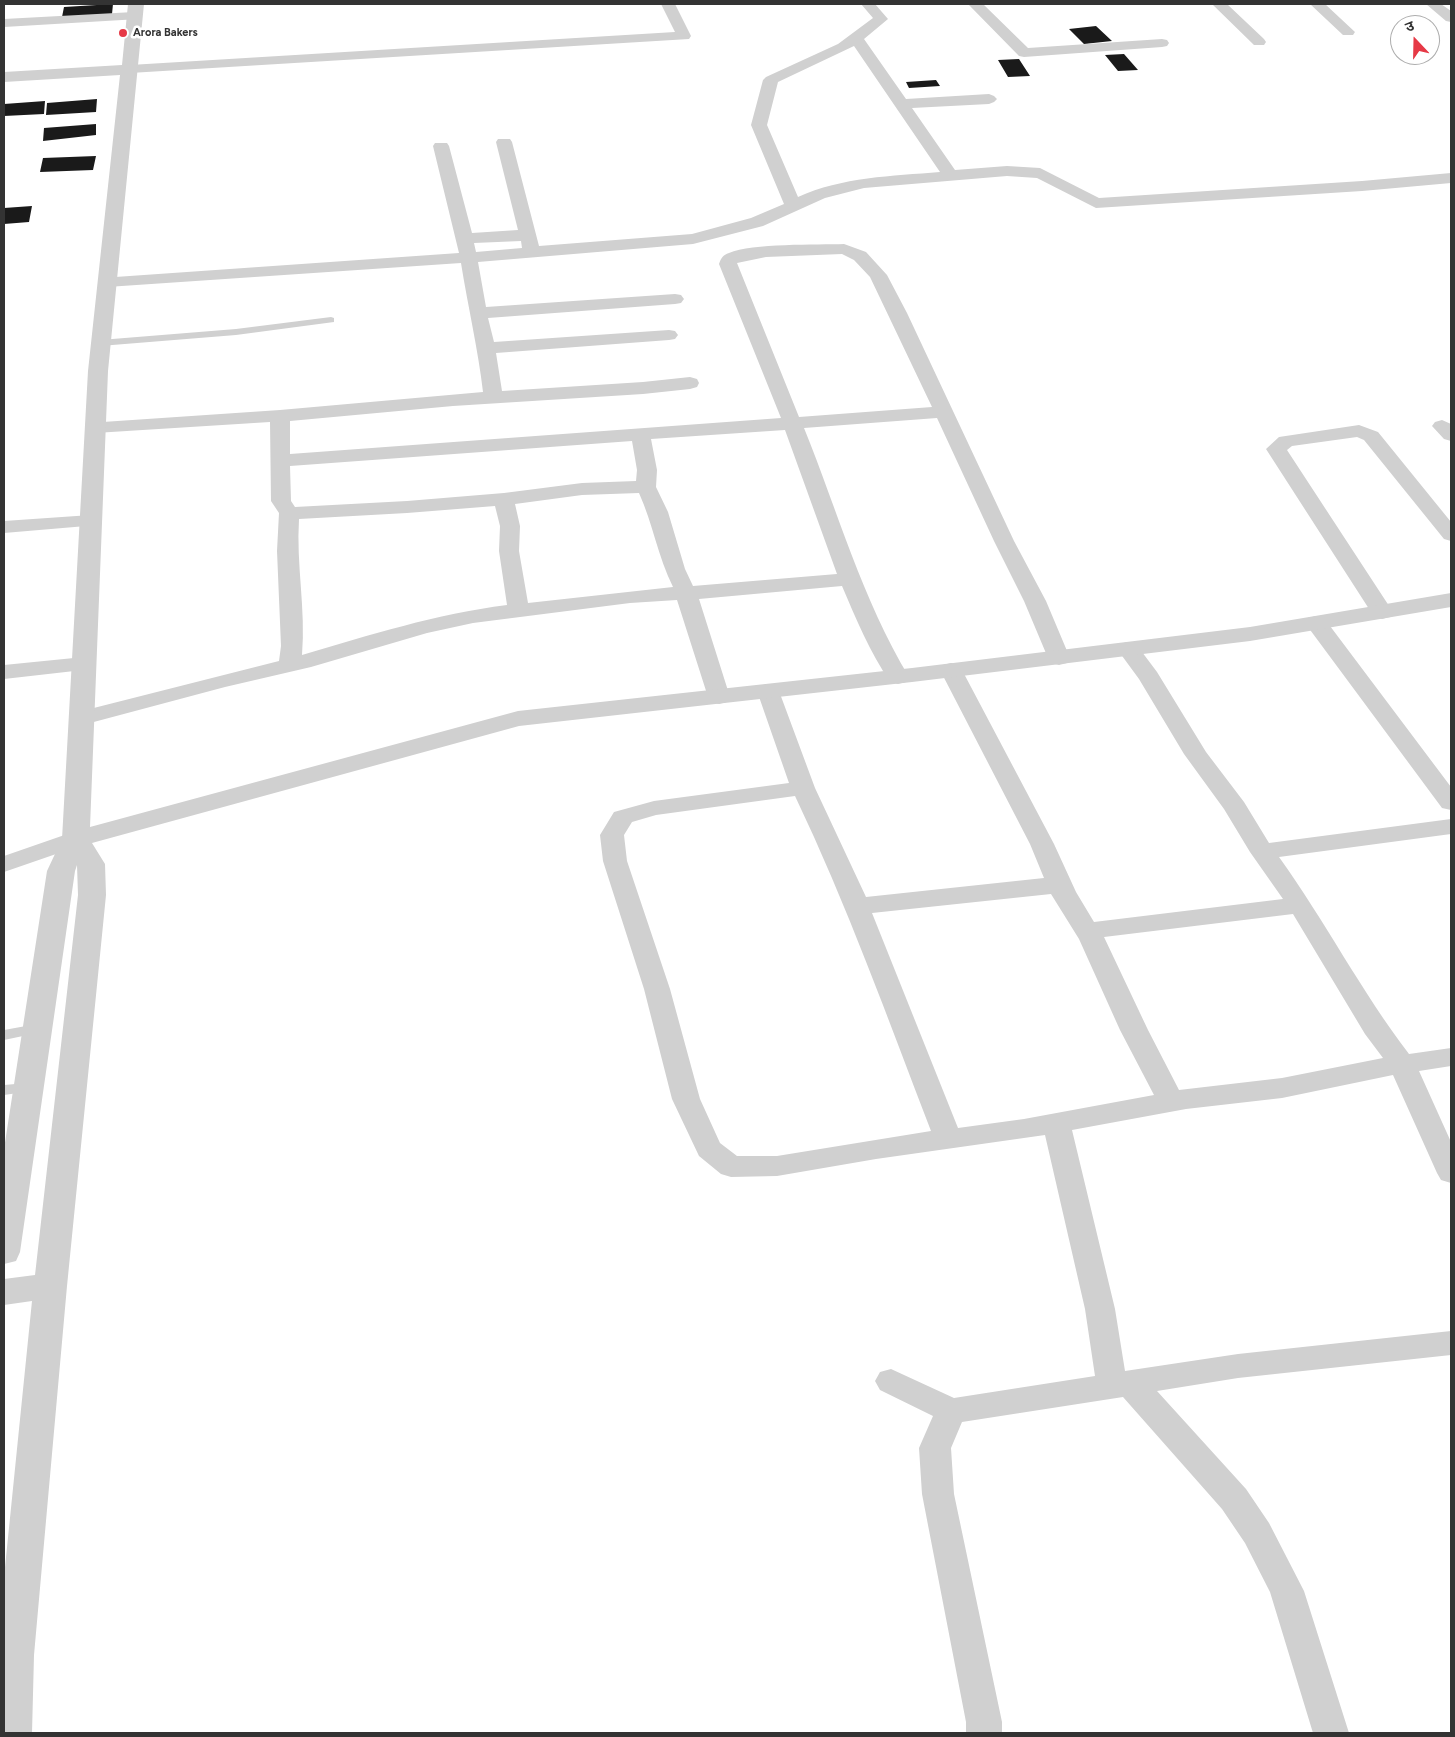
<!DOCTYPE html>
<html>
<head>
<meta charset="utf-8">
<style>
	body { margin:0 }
	#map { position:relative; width:1455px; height:1737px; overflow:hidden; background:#fff; font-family:Figtree,"Noto Sans Devanagari",sans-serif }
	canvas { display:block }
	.frame { position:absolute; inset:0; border:5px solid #333; pointer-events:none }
	.north { position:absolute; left:1390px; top:15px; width:50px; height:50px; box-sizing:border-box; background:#fff; border:1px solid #adadad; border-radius:50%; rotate:339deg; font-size:14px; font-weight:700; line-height:20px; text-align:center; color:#333 }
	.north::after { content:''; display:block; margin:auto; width:18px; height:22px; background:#e63946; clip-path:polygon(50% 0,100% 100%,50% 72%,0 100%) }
</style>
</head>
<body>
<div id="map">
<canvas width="1455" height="1737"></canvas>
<div class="frame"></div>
<div class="north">उ</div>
</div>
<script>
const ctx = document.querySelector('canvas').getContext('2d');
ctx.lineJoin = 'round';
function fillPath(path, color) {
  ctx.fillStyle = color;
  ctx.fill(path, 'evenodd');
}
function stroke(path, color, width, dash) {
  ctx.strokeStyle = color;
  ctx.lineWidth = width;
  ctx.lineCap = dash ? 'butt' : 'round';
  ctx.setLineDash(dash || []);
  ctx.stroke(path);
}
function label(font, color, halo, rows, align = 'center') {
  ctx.font = font + ' Figtree,sans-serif';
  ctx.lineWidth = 5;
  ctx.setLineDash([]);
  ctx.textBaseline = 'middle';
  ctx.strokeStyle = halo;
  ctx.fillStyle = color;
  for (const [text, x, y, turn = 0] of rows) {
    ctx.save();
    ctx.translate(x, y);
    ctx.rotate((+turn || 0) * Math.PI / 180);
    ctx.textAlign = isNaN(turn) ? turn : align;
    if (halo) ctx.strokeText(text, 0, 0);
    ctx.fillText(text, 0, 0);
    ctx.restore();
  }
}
const building = new Path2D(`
	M113,4l-1,10 -50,3 2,-10z
	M1096,26l16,15 -28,3 -15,-15z
	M1124,54l14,16 -20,1 -13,-16z
	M1019,59l11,17 -22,1 -10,-17z
	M936,80l4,6 -31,2 -3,-6z
	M97,99l-1,13 -50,3 1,-12z
	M45,101l-1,13 -40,2v-12z
	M96,124v11l-53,6 1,-13z
	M96,156l-3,14 -53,2 3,-14z
	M32,206l-3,16 -25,2v-16z`);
const service = new Path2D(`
	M331,317l3,1v4l-98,13 -136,11 -5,-3 5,-3 136,-11z
	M37,1024l5,2 2,3 -2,3 -38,8v-10z
	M27,1083l5,2 2,3 -2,3 -28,4v-10z`);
const minor = new Path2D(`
	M661,4h14l16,32 -2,3 -559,34 -5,-1 -2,-3 2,-3 5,-1 545,-33z
	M861,4h14l13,15 -24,20 42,60 83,-5 5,2 3,3 -3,3 -5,2 -77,4 43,62 52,-4 33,2 59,30 263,-17 89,-8v10l-89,8 -266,17 -59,-30 -30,-2 -143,12 -39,10 -62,28 -70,18 -215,18 8,45 189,-13 6,1 3,4 -3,4 -6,1 -187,14 6,24 175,-12 6,1 3,4 -3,4 -6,1 -173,13 6,38 141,-9 47,-5 7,2 2,4 -2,4 -7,2 -47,5 -190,12 -163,15v33l491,-36 -62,-154c2,-6 4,-9 10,-11 23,-10 88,-8 115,-9l22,8 21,23 20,38 107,228 32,60 24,57 -3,5 -8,2 -8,-2 -3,-5 -24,-57 -30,-60 -57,-123 -133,10c34,84 58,171 105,249l-3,5 -8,2 -8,-2c-20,-30 -34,-63 -48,-96l-143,13 31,98 -3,5 -8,2 -8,-2 -3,-5 -31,-97 -47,3 -157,20 -46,10 -116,34 -86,20 -135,36 -8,2 -8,-2 -4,-5 4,-5 205,-52 2,-15 -4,-95 2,-38 -8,-12 -1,-79 -175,11 -7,-2 -3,-4 3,-4 192,-13 203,-18c-5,-43 -15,-85 -22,-129l-354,24 -6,-1 -3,-4 3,-4 358,-25 -26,-107 2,-3h12l2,3 23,87 46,-3 -22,-88 2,-3h12l2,3 27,104 153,-12 59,-16 33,-14 -33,-79 12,-45 3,-3 72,-33 35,-26zM854,46l86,126c-48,4 -98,5 -142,25l-31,-72 11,-43zM521,241l1,7 -46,4 -2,-9zM842,254l12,6 16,17 62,130 -133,10 -62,-154 29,-6zM785,430l52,144 -144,12 -8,-17 -17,-57 -12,-25 1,-17 -6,-31zM632,441l5,29 -1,11 -54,2 -78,10 -97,8 -112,6 -4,-6 -1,-35zM639,493c14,31 19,64 34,94l-145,16 -9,-52 1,-25 -5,-22 67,-9zM495,506l5,20 -1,25 8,54c-71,9 -137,30 -205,50 4,-45 -6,-91 -3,-136l108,-6z
	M968,4h15l45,44 134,-9 5,1 2,3 -2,3 -5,1 -138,10 -5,-1z
	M1212,4h15l37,35 2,3 -2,3h-10z
	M1310,4h15l30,28 -2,3h-10z
	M1426,4h15l10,7v11l-5,-1z
	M134,12l5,1 2,3 -2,3 -135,8v-8z
	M1442,420l9,4v17l-7,-2 -12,-13 3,-4z
	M1359,425l19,7 73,90v19l-7,-2 -80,-99 -7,-3 -65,9 -5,4 106,162 -3,5 -8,2 -8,-2 -3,-5 -105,-163 13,-12z
	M91,515l7,2 3,4 -3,4 -94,8v-12z
	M1316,616l8,2 127,169v23l-9,-2 -137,-185 3,-5z
	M1128,642l8,2 21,28 49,80 38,50 25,41 182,-24v15l-172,23c46,64 82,134 130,197l42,-6v18l-32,5 32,71v41l-10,-3 -4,-7 -44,-98 -111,23 -96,11 -114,21 43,179 10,62 113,-17 213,-23v24l-213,23 -81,13 89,98 23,34 35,68 45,142h-36l-43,-141 -25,-49 -23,-34 -99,-112 -161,25 -11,26 3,46 48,228v11h-36v-11l-44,-228 -3,-46 14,-32 -53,-26 -5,-9 5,-9 11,-3 63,29 141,-22 -10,-67 -40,-174 -169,24 -99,17 -46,1 -10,-3 -22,-18 -27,-57 -28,-110 -41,-128 -3,-26 14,-23 40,-11 135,-18 -32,-92 3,-5 8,-2 8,2 3,5 36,97 51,109 178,-19 -14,-34 -90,-174 3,-5 8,-2 8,2 3,5 92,174 22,48 18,30 189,-23 -33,-47 -26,-43 -40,-55 -45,-75 -22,-30 3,-5zM795,796c52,109 93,223 136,335l-154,25h-40l-17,-13 -20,-44 -30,-110 -43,-128 -3,-26 8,-13 24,-7zM1051,894l28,45 41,91 34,65 -130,24 -66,9 -86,-215zM1293,914l72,120 18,24 -101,20 -103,12 -31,-60 -44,-93z
	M84,657l8,2 3,5 -3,5 -88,10v-14z
	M76,831l9,3 3,5 -3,5 -81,28v-16z`);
const tertiary = new Path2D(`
	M128,4h16l-36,367 -18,456 428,-116 394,-43 338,-41 201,-34v14l-201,34 -338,41 -393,44 -427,117 13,21 1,31 -39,391 -33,369 -2,78h-28v-156l28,-276 -28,4v-26l31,-4 43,-380 -1,-30 -2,6 -55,381 -4,9 -12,3v-115l43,-278 15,-32 26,-468 32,-296 -116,7v-10l118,-7z`);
const markers = [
	[123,33,5,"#e63946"]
];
const farPoinames = [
	["Arora Bakers",133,33]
];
fillPath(building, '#1a1a1a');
fillPath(service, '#d0d0d0');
fillPath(minor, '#d0d0d0');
fillPath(tertiary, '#d0d0d0');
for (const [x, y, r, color] of markers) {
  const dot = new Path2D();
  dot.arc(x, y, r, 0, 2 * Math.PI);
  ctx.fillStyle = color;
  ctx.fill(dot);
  stroke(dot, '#fff', 2);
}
label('bold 11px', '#333', '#fff', farPoinames, 'left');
</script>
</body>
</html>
